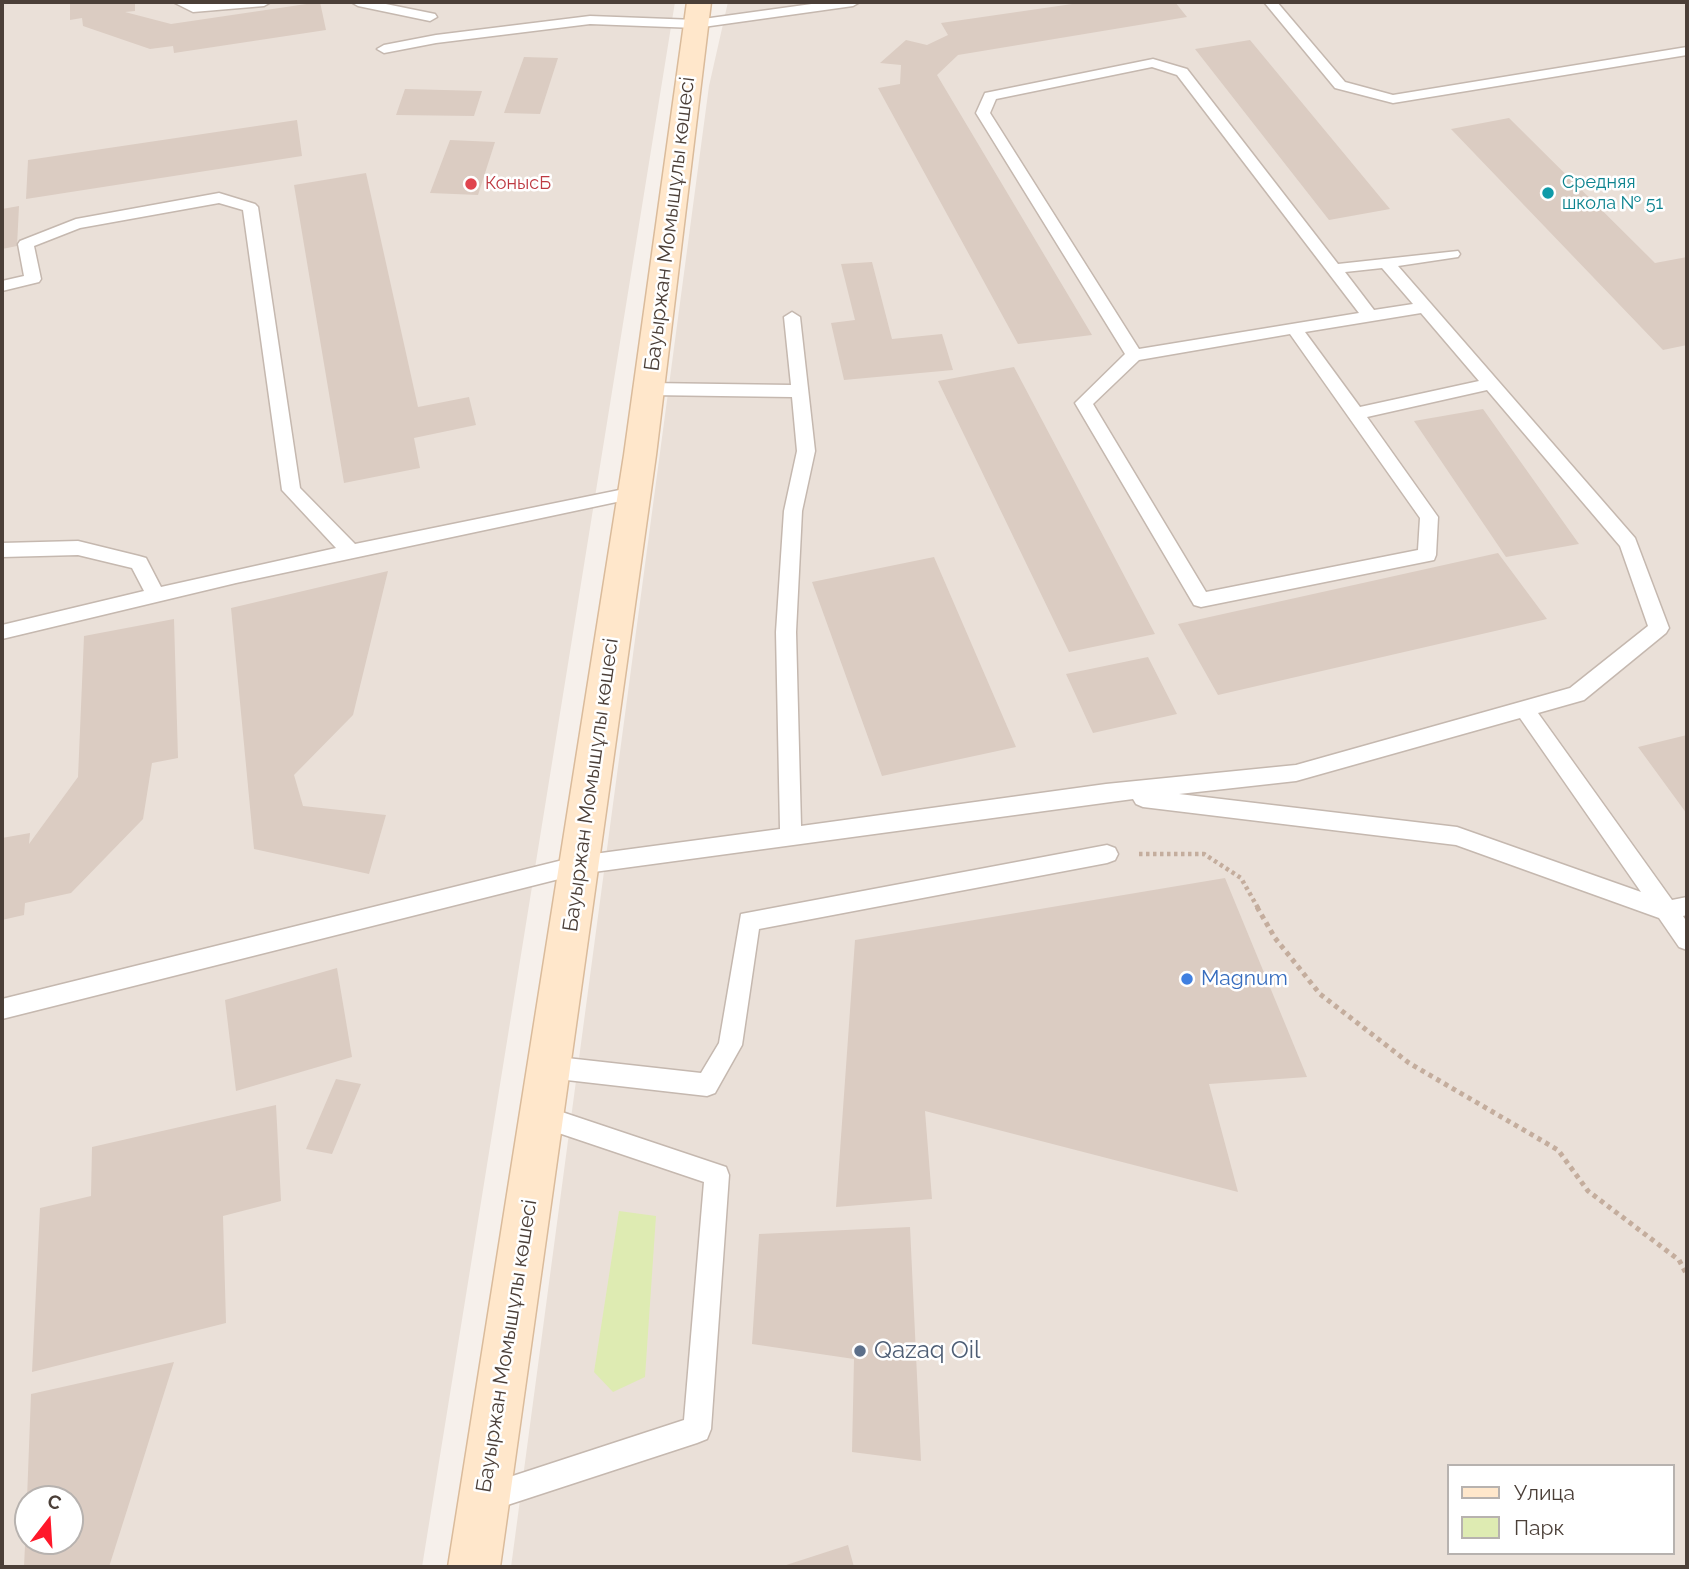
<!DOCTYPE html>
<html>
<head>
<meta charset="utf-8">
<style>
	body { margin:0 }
	#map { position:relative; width:1689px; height:1569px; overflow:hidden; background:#f6f0eb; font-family:Raleway,sans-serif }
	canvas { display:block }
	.frame { position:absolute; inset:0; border:4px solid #4b3f38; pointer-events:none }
	.legend { position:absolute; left:1447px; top:1464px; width:228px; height:91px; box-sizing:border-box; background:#fff; border:2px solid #b7b2af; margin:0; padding:9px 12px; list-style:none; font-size:21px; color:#4b3f38 }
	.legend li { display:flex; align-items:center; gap:14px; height:35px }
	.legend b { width:35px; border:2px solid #b7b2af }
	.north { position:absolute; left:14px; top:1485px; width:70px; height:70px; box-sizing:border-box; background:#fff; border:2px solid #b7b2af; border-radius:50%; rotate:17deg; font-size:19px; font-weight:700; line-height:28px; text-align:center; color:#4b3f38 }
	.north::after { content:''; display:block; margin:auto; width:24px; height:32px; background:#ff182a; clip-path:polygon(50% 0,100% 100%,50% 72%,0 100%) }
</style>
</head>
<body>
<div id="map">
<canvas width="1689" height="1569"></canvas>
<div class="frame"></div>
<ul class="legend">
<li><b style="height:9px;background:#ffe7cb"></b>Улица</li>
<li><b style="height:19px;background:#deebb2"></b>Парк</li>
</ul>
<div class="north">С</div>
</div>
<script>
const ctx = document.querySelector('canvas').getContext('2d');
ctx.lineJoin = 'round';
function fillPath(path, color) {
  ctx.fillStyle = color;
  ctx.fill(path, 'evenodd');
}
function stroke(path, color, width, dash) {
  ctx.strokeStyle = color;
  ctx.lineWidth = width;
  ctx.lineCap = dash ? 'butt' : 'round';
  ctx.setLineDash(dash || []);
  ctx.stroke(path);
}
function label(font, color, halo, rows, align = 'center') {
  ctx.font = font + ' Raleway,sans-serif';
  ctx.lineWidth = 5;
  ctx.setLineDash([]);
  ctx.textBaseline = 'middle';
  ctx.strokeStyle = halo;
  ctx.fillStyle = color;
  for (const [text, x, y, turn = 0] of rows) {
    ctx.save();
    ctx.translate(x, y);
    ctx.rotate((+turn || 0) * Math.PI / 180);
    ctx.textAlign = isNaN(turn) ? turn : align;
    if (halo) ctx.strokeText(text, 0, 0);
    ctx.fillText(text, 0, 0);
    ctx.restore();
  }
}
const residential = new Path2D(`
	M2,2h673l-253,1565h-420zM28,1499h42v42h-42z
	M728,2h959v1565h-1176l198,-1481zM1449,1466h224v87h-224z`);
const green = new Path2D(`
	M619,1211l37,5 -11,161 -32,15 -19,-20z`);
const building = new Path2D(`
	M70,2h65v9l-10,1 46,12 149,-22 6,28 -152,23 -1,-7 -23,3 -67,-23 -1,-8 -12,2z
	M1086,2h89l12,15 -229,38 -21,20 155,260 -74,9 -140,-256 22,-4 1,-19 -21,-2 26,-23 21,5 21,-10 -7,-12z
	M1250,40l140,169 -61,11 -134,-171z
	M524,57l34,1 -18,56 -36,-1z
	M405,89l77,2 -8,25 -78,-1z
	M1509,118l146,145 32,-6v88l-24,5 -212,-221z
	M297,120l5,36 -276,43 2,-39z
	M450,140l45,2 -17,53 -48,-2z
	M366,173l52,234 51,-10 7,28 -62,13 6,30 -76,15 -50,-298z
	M19,206l-2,40 -15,3v-40z
	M872,262l20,77 50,-5 11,36 -109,10 -13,-57 24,-3 -14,-56z
	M1014,367l141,267 -86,18 -131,-271z
	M1483,409l96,135 -73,13 -92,-136z
	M1498,553l49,66 -329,76 -40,-71z
	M934,557l82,190 -134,29 -70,-194z
	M388,571l-35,144 -59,60 9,31 83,9 -17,59 -115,-25 -23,-241z
	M174,619l4,139 -26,5 -9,56 -72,74 -46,10 -1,12 -22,5v-82l28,-5 -1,11 49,-67 6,-141z
	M1148,657l29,57 -84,19 -27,-59z
	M1687,735v79l-49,-67z
	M1225,878l82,199 -98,7 29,108 -313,-81 7,88 -96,8 19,-267z
	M337,968l15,89 -116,34 -11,-91z
	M336,1079l25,5 -29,70 -26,-5z
	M276,1105l5,96 -58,15 3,107 -194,49 8,-164 51,-12 1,-49z
	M910,1227l11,234 -69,-9 2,-93 -102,-15 7,-110z
	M174,1362l-65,205h-85l2,-43h2v17h42v-42h-43l4,-105z
	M848,1545l6,22h-74z`);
const pathFar1 = new Path2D(`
	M1139,854h65l37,24 17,30`);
const path = new Path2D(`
	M1257,907l18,31 45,56 89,69 149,87 30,41 91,69 8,15`);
const lane = new Path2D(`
	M173,2h98l-7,4 -71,6z
	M351,2h25l59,12 2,3 -7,4 -72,-15z
	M826,2h34l-7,4 -157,22 -106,-4 -154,19 -52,10 -7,-4 7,-4 52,-10 154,-19 106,4z
	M1264,2h13l68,80 48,13 294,-48v8l-294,48 -58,-15z
	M1153,59l34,10 151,195 120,-13 2,3 -2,3 -60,9 237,272 34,90 -3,5 -82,67 -46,13 134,187 15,-3v18l-4,1 4,6v28l-8,-3 -20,-29 -203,-73 -313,-38 -7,-3 -3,-5 -554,75 -577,145v-20l577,-143 201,-27 -4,-197 8,-121 13,-60 -5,-54 -143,-2 -9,-6 9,-6 142,2 -7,-68 8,-5 8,5 15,134 -13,60 -6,121 5,194 305,-42 190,-19 274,-77 78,-62 -28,-80 -133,-156 -120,27 71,100 -2,38 -2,5 -233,47 -7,-2 -119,-202 50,-49 -149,-241 9,-20zM1152,67l25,8 182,238 -220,36 -149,-236 6,-14zM1382,268l31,36 -39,6 -29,-38zM1421,313l58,68 -119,26 -55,-75zM1290,334l130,184 -2,32 -212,42 -113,-188 46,-44zM1520,718l121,174 -184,-65 -278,-33 117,-13z
	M219,193l36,11 3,3 42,281 55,56 279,-57 6,2 3,4 -3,4 -404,86 -234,56v-14l142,-34 -12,-23 -54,-13 -76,2v-14l76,-2 61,15 7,2 15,29 175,-39 -54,-58 -39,-280 -24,-7 -139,25 -46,18 7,33 -2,3 -37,9v-10l22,-5 -6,-32 2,-3 56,-22z
	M1107,845l8,3 3,6 -3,6 -8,3 -348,66 -17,116 -27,48 -8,3 -158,-18 -8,-3 -4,-8 4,-8 8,-3 152,17 18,-30 22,-129z
	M541,1105l185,62 3,8 -18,254 -4,10 -10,4 -211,69 -10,-4 -4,-10 4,-10 208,-68 20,-238 -172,-58 -3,-8 3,-8z`);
const secondary = new Path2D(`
	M687,2h24l-55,453 -156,1112h-52l176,-1112z`);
const markers = [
	[471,184,7,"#e0444e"],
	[1548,193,7,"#0f9aa8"],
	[1187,979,7,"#3f7fe0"],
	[860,1351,7,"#5c6f8a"]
];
const farCulturenames = [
	["Средняя",1562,183],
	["школа № 51",1562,204]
];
const farHealthnames = [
	["КонысБ",485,184]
];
const streetNames = [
	["Бауыржан Момышұлы көшесі",670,224,-83],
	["Бауыржан Момышұлы көшесі",591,785,-82],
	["Бауыржан Момышұлы көшесі",507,1346,-81]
];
const shopNames = [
	["Magnum",1201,979]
];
const nearServicenames = [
	["Qazaq Oil",874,1351]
];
fillPath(residential, '#eae0d8');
fillPath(green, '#deebb2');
fillPath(building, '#dbccc2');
stroke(lane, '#c5b8af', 3);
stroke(secondary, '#dabb9b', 3);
stroke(pathFar1, '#c4ad9d', 4.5, [3.5, 3.5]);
stroke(path, '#c4ad9d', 5, [4.5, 4.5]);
fillPath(lane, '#fff');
fillPath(secondary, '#ffe7cb');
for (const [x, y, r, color] of markers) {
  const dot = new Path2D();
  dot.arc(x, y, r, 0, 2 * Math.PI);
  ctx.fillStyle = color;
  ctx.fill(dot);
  stroke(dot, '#fff', 2.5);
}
label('18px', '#0d838f', '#fff', farCulturenames, 'left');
label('18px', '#be3a42', '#fff', farHealthnames, 'left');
label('21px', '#4b3f38', '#fff', streetNames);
label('21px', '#366cbe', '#fff', shopNames, 'left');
label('24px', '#4e5e75', '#fff', nearServicenames, 'left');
</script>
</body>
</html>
